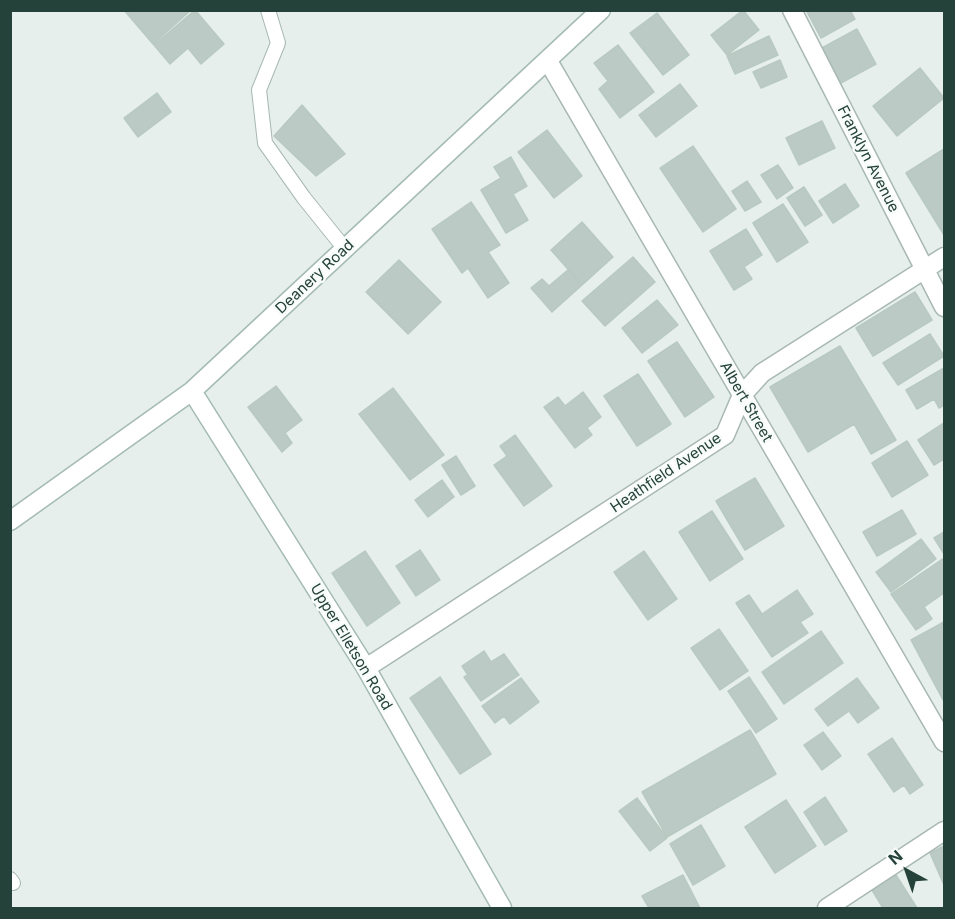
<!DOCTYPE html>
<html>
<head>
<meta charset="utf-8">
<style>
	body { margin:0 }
	#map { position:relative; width:955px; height:919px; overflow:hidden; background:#e6efeb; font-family:Inter,sans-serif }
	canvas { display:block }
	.frame { position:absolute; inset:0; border:12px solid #24423a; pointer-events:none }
	.north { position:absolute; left:877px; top:841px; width:60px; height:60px; -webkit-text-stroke:4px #f7fbf9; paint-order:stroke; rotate:320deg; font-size:16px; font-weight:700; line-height:24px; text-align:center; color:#24423a }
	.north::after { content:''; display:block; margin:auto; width:21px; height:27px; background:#24423a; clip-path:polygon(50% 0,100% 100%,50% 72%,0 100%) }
</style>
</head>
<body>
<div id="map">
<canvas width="955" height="919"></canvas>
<div class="frame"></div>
<div class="north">N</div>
</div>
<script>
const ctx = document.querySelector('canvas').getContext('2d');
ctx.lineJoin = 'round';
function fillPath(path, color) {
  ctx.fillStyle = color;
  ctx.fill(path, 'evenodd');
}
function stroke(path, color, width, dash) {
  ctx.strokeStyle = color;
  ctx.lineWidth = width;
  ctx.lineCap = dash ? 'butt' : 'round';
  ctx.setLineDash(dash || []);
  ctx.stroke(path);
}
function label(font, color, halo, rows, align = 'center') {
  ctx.font = font + ' Inter,sans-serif';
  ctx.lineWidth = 5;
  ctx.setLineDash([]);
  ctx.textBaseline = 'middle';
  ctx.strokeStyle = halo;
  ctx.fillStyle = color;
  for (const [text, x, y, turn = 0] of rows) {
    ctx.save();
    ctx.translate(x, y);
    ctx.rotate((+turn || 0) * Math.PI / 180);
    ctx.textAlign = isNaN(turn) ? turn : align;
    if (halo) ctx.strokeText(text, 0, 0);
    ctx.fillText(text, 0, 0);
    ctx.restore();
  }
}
const building = new Path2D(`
	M124,10h67l-38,34z
	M195,10l29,34 -23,20 -13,-16 -18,16 -16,-19z
	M743,10l16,20 -32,25 -16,-20z
	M806,10h44l5,9 -34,19z
	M657,13l32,42 -26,20 -33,-42z
	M857,29l19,35 -37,20 -19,-35z
	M769,36l9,19 -43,19 -8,-18z
	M618,45l36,47 -34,26 -21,-29 9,-8 -14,-18z
	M780,60l7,17 -26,11 -8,-16z
	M920,68l24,30 -47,38 -24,-30z
	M680,84l17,22 -41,31 -17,-22z
	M157,93l14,19 -33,25 -14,-19z
	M302,105l43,49 -29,22 -42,-40z
	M822,121l13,27 -36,17 -13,-27z
	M547,130l35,46 -28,22 -36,-46z
	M693,146l43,63 -33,23 -43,-64z
	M944,149v86l-38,-62z
	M511,157l16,29 -14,8 15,26 -22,13 -25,-43 20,-12 -7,-11z
	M778,165l15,23 -16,11 -16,-24z
	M747,181l14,21 -16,9 -13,-20z
	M845,184l14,22 -26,17 -14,-22z
	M804,187l18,28 -17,11 -18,-28z
	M471,202l29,43 -12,7 21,31 -21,15 -20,-30 -6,5 -30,-44z
	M783,204l25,38 -31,20 -24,-39z
	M582,222l31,35 -31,28 -31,-35z
	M746,229l16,26 -18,12 8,12 -18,11 -24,-39z
	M633,257l22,25 -50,44 -23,-25z
	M399,260l42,42 -33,32 -42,-42z
	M569,269l13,16 -30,27 -21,-24 11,-9 7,7z
	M915,292l17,28 -59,36 -17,-28z
	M657,300l21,25 -36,28 -20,-25z
	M930,334l14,22 -46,29 -15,-22z
	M677,342l37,55 -29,20 -37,-56z
	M840,346l56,94 -25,14 -17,-30 -46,28 -38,-65z
	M944,368v37l-5,3 -5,-9 -17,10 -11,-19z
	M638,374l33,50 -34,22 -33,-50z
	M276,386l26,34 -17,13 7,10 -10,9 -34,-45z
	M393,388l51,67 -34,25 -51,-66z
	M583,392l18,25 -14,11 5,7 -17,13 -31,-41 14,-10 7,9z
	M944,423v36l-10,6 -16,-25z
	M515,435l37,51 -28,20 -30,-41 13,-9 -7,-10z
	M907,441l21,34 -36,22 -20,-34z
	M456,456l19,30 -14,9 -19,-30z
	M755,478l29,48 -39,24 -29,-49z
	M442,480l12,17 -26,20 -13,-17z
	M902,510l14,24 -39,22 -14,-24z
	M712,511l31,48 -33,22 -31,-49z
	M944,532v22l-10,-16z
	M921,539l15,20 -45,33 -15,-20z
	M420,550l20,30 -24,16 -20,-30z
	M365,551l35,52 -33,23 -35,-53z
	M644,551l33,48 -29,21 -34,-48z
	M944,558v35l-20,14 8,12 -16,11 -25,-36z
	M797,590l16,24 -13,8 8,11 -36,24 -36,-54 13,-8 13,19z
	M944,622v77l-1,1 -32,-60z
	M719,629l29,42 -28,19 -29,-42z
	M821,631l22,32 -59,41 -22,-32z
	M484,651l7,11 13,-8 15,21 -38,26 -17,-24 4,-2 -6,-9z
	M440,677l51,77 -31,20 -50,-76z
	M749,677l28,42 -21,14 -28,-42z
	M521,678l18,24 -29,22 -6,-8 -9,7 -13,-17z
	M857,678l22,30 -21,15 -9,-12 -21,15 -13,-17z
	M750,730l26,44 -109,63 -25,-45z
	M823,732l18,24 -19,14 -18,-25z
	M892,738l31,47 -13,9 -6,-9 -10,7 -26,-38z
	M825,797l22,34 -22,14 -21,-33z
	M637,798l30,40 -17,13 -31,-40z
	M786,800l30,46 -41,27 -30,-46z
	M701,825l24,41 -32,19 -23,-41z
	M944,846v39l-14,-32z
	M683,875l17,33h-51l-7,-12z
	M896,875l21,33h-34l-11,-18z`);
const lane = new Path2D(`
	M268,10l10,33 -19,47 6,53 39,55 41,51
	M10,879l3,4`);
const street = new Path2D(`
	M792,10l152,297
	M548,61l396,681
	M366,668l359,-233 17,-40 20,-22 182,-116
	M827,908l117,-77`);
const secondary = new Path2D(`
	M192,391l174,277 136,240
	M10,521l182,-130 409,-381`);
const streetNames = [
	["Franklyn Avenue",868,159,63],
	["Deanery Road",315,277,-43],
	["Albert Street",746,402,60],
	["Heathfield Avenue",666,473,-34],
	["Upper Elletson Road",351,647,59]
];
fillPath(building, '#bbcac4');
stroke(building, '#b8c9c2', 1.5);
stroke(lane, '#a8b8b2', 16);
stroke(street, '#a8b8b2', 21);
stroke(secondary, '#a4bbb3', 21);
stroke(lane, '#fff', 14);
stroke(street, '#fff', 18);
stroke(secondary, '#fff', 18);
label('15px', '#24423a', '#f7fbf9', streetNames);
</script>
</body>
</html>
